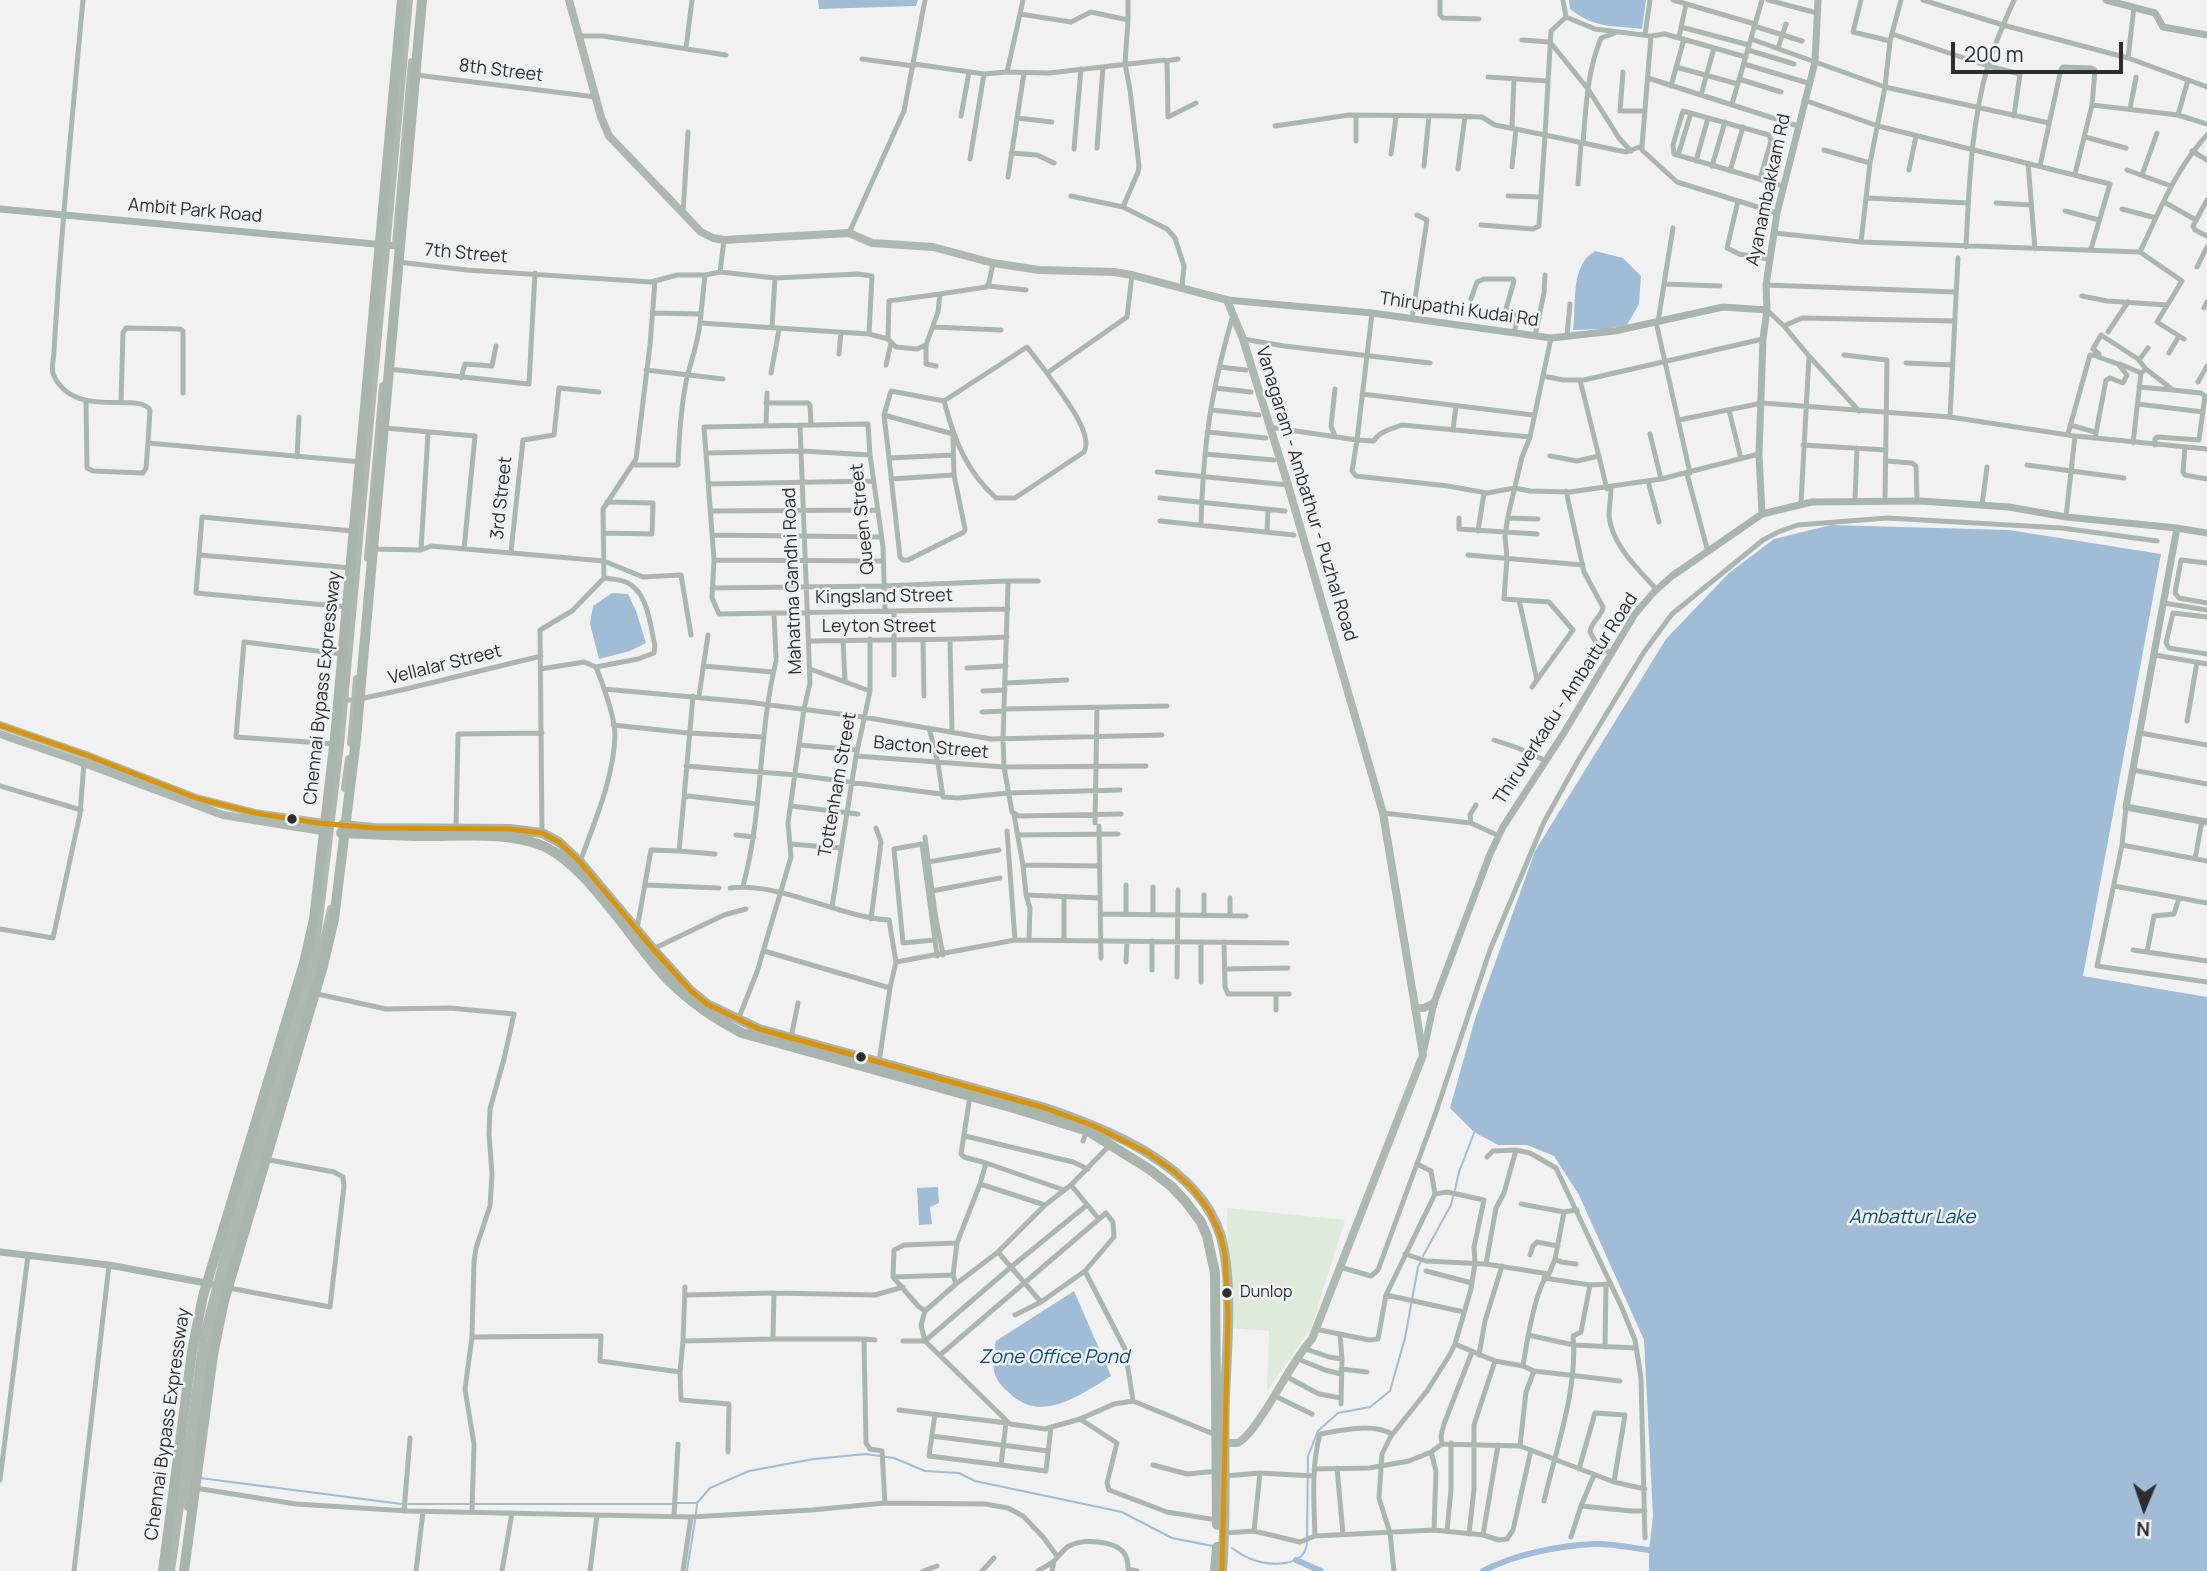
<!DOCTYPE html>
<html>
<head>
<meta charset="utf-8">
<style>
	body { margin:0 }
	#map { position:relative; width:2207px; height:1571px; overflow:hidden; background:#f1f1f1; font-family:Manrope,sans-serif }
	canvas { display:block }
	.north { position:absolute; left:2109px; top:1473px; width:70px; height:70px; -webkit-text-stroke:5px #f0f1f2; paint-order:stroke; rotate:182deg; font-size:19px; font-weight:700; line-height:28px; text-align:center; color:#2e2e2f }
	.north::after { content:''; display:block; margin:auto; width:24px; height:32px; background:#2e2e2f; clip-path:polygon(50% 0,100% 100%,50% 72%,0 100%) }
	.scale { position:absolute; left:1951px; top:42px; width:172px; height:32px; box-sizing:border-box; border:4px solid #2e2e2f; border-top:0; padding-left:9px; font-size:21px; line-height:24px; white-space:nowrap; color:#2e2e2f; -webkit-text-stroke:5px #f0f1f2; paint-order:stroke }
</style>
</head>
<body>
<div id="map">
<canvas width="2207" height="1571"></canvas>
<div class="north">N</div>
<div class="scale">200 m</div>
</div>
<script>
const ctx = document.querySelector('canvas').getContext('2d');
ctx.lineJoin = 'round';
function fillPath(path, color) {
  ctx.fillStyle = color;
  ctx.fill(path, 'evenodd');
}
function stroke(path, color, width, dash) {
  ctx.strokeStyle = color;
  ctx.lineWidth = width;
  ctx.lineCap = dash ? 'butt' : 'round';
  ctx.setLineDash(dash || []);
  ctx.stroke(path);
}
function label(font, color, halo, rows, align = 'center') {
  ctx.font = font + ' Manrope,sans-serif';
  ctx.lineWidth = 5;
  ctx.setLineDash([]);
  ctx.textBaseline = 'middle';
  ctx.strokeStyle = halo;
  ctx.fillStyle = color;
  for (const [text, x, y, turn = 0] of rows) {
    ctx.save();
    ctx.translate(x, y);
    ctx.rotate((+turn || 0) * Math.PI / 180);
    ctx.textAlign = isNaN(turn) ? turn : align;
    if (halo) ctx.strokeText(text, 0, 0);
    ctx.fillText(text, 0, 0);
    ctx.restore();
  }
}
const green = new Path2D(`
	M1227,1208l118,12 -34,109 -44,62 2,-60 -39,-3z`);
const water = new Path2D(`
	M818,0h100l-2,6 -97,3z
	M1569,0h77l-4,29c-31,-4 -46,0 -72,-20z
	M1595,251l28,7 18,18 -2,28 -12,21 -20,4 -34,1c3,-20 -1,-49 10,-67 2,-5 8,-9 12,-12z
	M1831,525l178,5 152,24 -78,422 124,21v574h-558v-21l4,-34 -9,-176 -65,-145 -25,-39 -27,-11h-29l-24,-13 -24,-24 25,-89 60,-168 131,-212 63,-66 45,-34z
	M612,593l16,1 8,17 10,32 -16,8 -31,8 -9,-35 3,-18z
	M938,1187l1,16 -9,4 2,17 -13,1 -2,-37z
	M1074,1291l37,85c-24,15 -63,43 -91,25 -5,-2 -9,-7 -13,-10 -16,-14 -16,-29 -11,-50z`);
const stream = new Path2D(`
	M1455,1190l4,-18 15,-39
	M1423,1256l28,-51 2,-9
	M200,1478l202,26
	M677,1503h19
	M408,1504h61
	M475,1504h197
	M696,1515l1,-12 13,-15 39,-17 65,-12 52,-5 28,4 31,13 34,2 16,8 147,31 50,26 41,8
	M1307,1537l1,-81 10,-25 20,-18 32,-6 20,-16 15,-53 13,-71 3,-6
	M1232,1548c6,4 12,9 19,11 18,7 54,9 56,-16
	M687,1571l8,-51`);
const canal = new Path2D(`
	M1296,1560l25,11
	M1483,1571c32,-17 75,-25 111,-27 18,-1 37,4 55,6`);
const street = new Path2D(`
	M83,0c-9,96 -18,192 -25,288 -1,21 -3,42 -4,64 0,6 -3,15 -1,21 1,4 3,7 5,10 25,34 80,9 92,27l-2,33 214,19
	M1440,0v15l3,3 36,1
	M1563,0l3,17
	M1673,0l82,24
	M1768,0l49,13
	M1861,0l-8,32 37,9
	M1923,0l80,25 125,33 79,29
	M1020,14l3,-14
	M1754,26l48,15
	M1681,27l68,18
	M1892,34l96,32 32,8 -6,42
	M1645,35l5,-35
	M580,36h23l123,19
	M1651,36l14,-2 81,23
	M1679,37l7,-33
	M1751,39l134,48 164,36
	M1522,40l28,2 38,47 31,49 12,13
	M686,48l6,-48
	M1778,48l8,-24
	M1748,50l46,14
	M2128,58l6,-51
	M862,59l52,7
	M1166,61l12,-2
	M914,64l70,10 23,-2 42,1 115,-13 3,2 1,55 28,-14
	M1744,64l64,19
	M1676,67l62,17
	M1007,72l13,-58 51,8 20,-10 37,8v-20
	M1623,72l-3,39h25
	M416,75l180,22
	M1488,77l59,4
	M1648,78l150,48
	M1739,79l42,13
	M1671,86l13,-47
	M1701,95l13,-47
	M1804,100l74,26 232,58 -19,65
	M1732,104l30,-104
	M2130,109l6,-32
	M2178,115l10,-35
	M961,116l8,-44
	M1017,118l35,4
	M1275,126l74,-11 102,1 31,1 13,8 50,10 -6,91 -6,3 -52,-4
	M1512,128l2,-49
	M2085,137l41,11
	M1356,141v-25
	M1583,143c3,-36 4,-71 18,-105l14,-5
	M1642,146l-16,6 -81,-17 6,-104 15,-14 29,12 56,7c-3,36 -6,73 -9,110v4l35,32 100,31
	M1097,148l6,-81
	M1074,149l7,-80
	M1824,150l46,13
	M2192,151l15,9
	M1011,153l26,2 17,8
	M1391,154l5,-37
	M1678,155l13,-42
	M970,159l14,-85
	M1696,161l12,-43
	M2028,163l7,86
	M1424,166l5,-50
	M1712,166l13,-44
	M2040,166l21,-97 2,-2 28,1 4,2 -3,35
	M1512,167l4,-38
	M1458,169l7,-53
	M1909,170l7,-34
	M2127,170l44,16
	M1730,171l13,-44
	M2075,174l17,-69 86,10 29,9
	M2142,175l15,-42
	M1008,177l16,-104
	M1760,179l11,-38 -2,-6 -86,-24 -10,34 1,9 109,32
	M1578,184l3,-41
	M1071,196l52,11 44,22 8,9 9,28 -2,22
	M1508,196l33,1
	M1867,198l101,5
	M2207,200l-14,26 2,4 12,6
	M1738,201l-11,47 12,6 30,5
	M2164,202l32,18
	M1996,203l35,2
	M1123,207l15,-35 1,-6 -9,-76 -5,-26 3,-44
	M2122,209l34,9
	M2065,211l34,9
	M683,213l5,-81
	M849,233l55,-122 21,-111
	M1774,233l87,9 279,10 42,29 -25,41 27,17
	M724,240l-4,32 -15,3 -5,48 169,11 19,5 8,8 21,2 9,-4 12,-33 2,-18 46,-7 3,-4 4,-20
	M1861,242l9,-79 15,-76 5,-46 11,-41
	M1966,247c3,-60 5,-123 22,-182 7,-22 17,-44 26,-65
	M2140,252c19,-40 36,-84 67,-117
	M398,262l69,8 184,12 26,-7h28
	M2197,267l10,-20
	M720,272l55,6 -3,49
	M775,278l83,-4 14,2 -3,58
	M1664,284l9,-56
	M1766,285l190,7
	M988,286l38,4
	M2082,296l25,5 60,4
	M1471,299l6,-17 7,-3h29l1,2 -8,28 1,3 11,4 -4,17
	M2204,308l3,-6
	M1767,310l17,16 25,30 50,55
	M652,313l48,1
	M1372,313l-15,127 17,1c5,-10 18,-12 28,-16l128,12
	M1412,319l15,-99 -10,-5
	M1656,322l34,151
	M1658,322l6,-38 56,2
	M1784,326l18,-8 153,3
	M934,327l67,3
	M2108,332l20,-30
	M1567,335l3,-31
	M1535,336l9,-43 1,-18
	M888,339l1,-38 51,-7
	M1243,339l41,7 146,17
	M926,345v19l10,2
	M2169,353l10,-17
	M839,354l2,-22
	M2099,354l-6,-5 8,-14 37,24 8,10
	M1844,355l43,5 -2,140
	M2139,360l9,-12
	M1906,363l47,2
	M2120,364l21,9
	M886,365l5,-22
	M1219,367l27,3
	M388,369l141,15 6,-111
	M646,370l77,9
	M771,373l8,-43
	M1543,376l20,4h21l179,-41
	M461,378l4,-14 27,2 4,-20
	M1580,380l27,109
	M2198,382l9,-16
	M2139,387l33,3
	M1215,388l36,4
	M1335,389l-4,37 4,10
	M1362,394l171,21
	M944,401c10,38 22,70 52,97h19l69,-46c11,-19 -26,-62 -37,-79l80,-56 5,-42
	M86,402l1,66 6,3 50,2 3,-5 2,-25
	M121,402l2,-69 3,-5 54,1 3,2v62
	M766,403h42l2,2 1,20
	M2138,404l65,8
	M1211,410l48,5
	M1729,410l12,49
	M884,415l5,43
	M1950,417l8,-159
	M1679,420l83,-17 188,14 125,19 132,13
	M2070,425l25,7
	M766,426l1,-33
	M1269,427l88,13 -5,31 4,5 92,10 39,7 28,-5 15,3 40,1 91,-13 98,-25
	M385,428l90,8 -11,113
	M1453,430l3,-24
	M1207,432l59,6
	M953,434l-69,-19 7,-24 53,10 83,-54 20,26
	M1650,434l11,45
	M2068,434l22,-79h3l25,9 9,11 -4,8 -13,-5 -4,2 -11,58
	M953,437l1,38 11,54 -1,3 -56,28h-5l-3,-3 -11,-99 64,-3
	M2133,443l8,-70 5,-4 27,21 28,3 4,3 -6,44 -42,-3 -2,2v6
	M1803,445l83,5
	M2185,447l-2,25 2,3 22,4
	M707,453l95,-2 68,4
	M1205,454l69,6
	M1550,456l27,5 22,-5
	M297,457l2,-40
	M1887,461l25,2 4,3 1,34
	M634,465h44c1,-29 3,-59 9,-88 5,-18 11,-35 13,-54
	M2027,465l97,13
	M1157,472l131,13
	M1687,474l21,78
	M891,479l63,-4
	M1648,481l11,41
	M709,484l165,-3
	M1611,488c0,9 -2,19 -2,28 3,29 29,53 48,74
	M1566,491l18,81 19,35c-1,10 -12,14 -13,25l5,9 16,13
	M1160,498l125,13
	M1855,500l2,-52
	M1801,503l8,-147
	M1982,505l5,-38
	M710,511l168,-1
	M2066,517l9,-81
	M1459,518v11l78,5
	M1508,518l30,1
	M1160,521l134,14
	M1201,525c1,-35 3,-69 8,-103 5,-37 14,-72 24,-107
	M1478,531l6,-38
	M1267,532l1,-22
	M603,533l49,1 1,-31 -46,-1
	M712,535l169,2
	M371,549l50,1 10,-4 173,15 39,16 38,-2 10,60
	M421,550l7,-117
	M511,552l12,-112 31,-5 5,-47 40,4
	M199,555l153,13
	M1468,555l115,10
	M714,560l169,1
	M2207,563l-26,-3 -6,33 4,5 28,5
	M1007,581h31
	M712,588l172,-2 123,-5 1,3 -5,155 1,28 8,45 7,4 102,-2
	M1519,600l18,80
	M2164,603l43,7
	M347,607l-151,-14 6,-76 151,14
	M885,611l-2,-64 -13,-92 -2,-31 -164,3 10,133 -2,38 7,16 289,-5
	M894,611v64
	M774,613l2,45
	M2207,617l-34,-4 -7,30 3,5 38,6
	M843,640l2,42
	M923,640l1,56
	M950,640l2,92
	M809,641c66,-2 132,0 198,-4
	M2155,655l52,9
	M703,666l70,6
	M596,667l42,-8 16,-6 1,-7c-5,-21 -7,-55 -29,-64 -7,-3 -15,-3 -22,-4
	M967,668l39,-2
	M541,669l43,-7 12,5c7,17 19,51 19,68 -1,43 -21,88 -35,127
	M810,669l60,22 -14,65 -24,151
	M1006,683l61,-3
	M1532,687l41,-57 -24,-28 -45,-3 3,-41 -2,-22 3,-20 14,-59 8,-20 21,-99
	M604,689l143,13 116,15 128,22 171,-4
	M870,691v-52
	M983,691l22,-1
	M699,696l9,-61
	M344,700h11l51,-11 135,-33
	M1004,709l163,-3
	M982,712l22,-1
	M2187,721l10,-59
	M613,725l75,8 75,4
	M929,728l9,35 5,34 15,1 50,-5 112,-3
	M2140,733l67,12
	M1494,740l24,8 28,13
	M336,744l-100,-7 8,-95 98,12
	M799,745l58,5
	M856,756l148,11 142,-1
	M686,766l110,9 145,19
	M2133,770l74,14
	M0,786l81,24
	M684,798l9,-102
	M1476,805l-6,10 1,8 28,13
	M791,806l67,8
	M2126,807l-4,38 -25,121 110,16
	M1383,813l88,10
	M1014,815l9,50 3,30
	M1095,823l2,-115
	M1099,826l2,132
	M456,828l2,-94 84,-1
	M542,833l-2,-203 32,-19 32,-33 -1,-69 33,-50 14,-114 5,-64
	M736,835l18,2
	M1018,835l100,-1
	M925,837l10,76 8,42
	M790,844l51,4
	M2122,845l85,16
	M679,851l36,3
	M2195,859l7,-38
	M928,862l71,-12
	M1023,865l77,1
	M646,885l73,3
	M1126,885v29
	M743,886c20,-73 15,-151 33,-225
	M2114,886l93,17
	M1153,887v27
	M730,888c51,-6 108,29 159,32l7,42 -6,26 -11,74
	M932,891l68,-13
	M1064,897v43
	M1230,898v17
	M1100,914l146,2
	M1204,915v-20
	M871,919l10,-77 -5,-14
	M0,929l53,9 27,-124 4,-51
	M637,929l14,-79 28,1 5,-53 4,-2 69,8
	M1029,939l1,-31 -4,-13 74,3
	M934,940l-31,3 -9,-94 28,-5 15,112
	M1015,940l272,3
	M1152,941v29
	M1201,942v40
	M1224,942l1,45 3,7h61
	M653,949l71,-34 22,-6
	M2133,950l74,11
	M764,951l126,37
	M2147,952l7,-36 20,-2 5,-16
	M896,962l119,-22 -8,-109
	M1126,962l1,-21
	M1225,969l63,-1
	M1177,977l1,-87
	M313,993l73,16 64,-1 64,6 -10,45 -14,50 -1,25 3,40 -2,32 -14,42 -2,14 -2,75 -7,52 9,55 -2,68
	M1276,1010v-16
	M738,1020l19,-48 34,-115 -3,-34 16,-114 6,-26 -10,-258
	M791,1038l7,-35
	M965,1136l108,26 15,7
	M1083,1141l4,-11
	M1110,1145l-39,40 -26,20 -47,47 -42,32 -31,27 -4,14 4,16 85,83 35,5 35,-10 34,-15 19,-3 83,34
	M1487,1157l6,-6 23,-1 14,3 26,15 66,140 13,32 6,38 4,160
	M986,1163l78,27
	M1417,1164l14,7 4,23
	M980,1184l65,21
	M1071,1185l27,33
	M1521,1204l43,8 13,-2
	M957,1243l23,-59 6,-21 -22,-6 -3,-3 9,-58
	M998,1252l43,50 -26,13
	M1405,1254l21,7 60,3 63,10 6,-15 6,3 15,2
	M1530,1255l3,-9 4,-4 21,4
	M1555,1259l9,-47
	M1486,1264l10,-56 8,-15 12,-43
	M1340,1267l31,9 7,-6 58,-158 54,-162 54,-128 35,-63 65,-107 28,-38 91,-74 15,-8 20,-7 89,-7 175,10 95,13
	M1085,1271l40,78 8,52
	M1426,1271l46,12
	M893,1277l60,-2
	M1544,1278l46,7 21,-1
	M229,1288l101,19 14,-121 -1,-9 -9,-5 -70,-13
	M685,1295l89,-2
	M1386,1295l49,-101 12,-2 37,8 -10,47 1,16 -4,26 -16,55 -6,12 -22,35 -36,45 -9,18 -3,44 11,35 4,38
	M925,1311l-7,-5 -25,-29 1,-27 10,-5 53,-2 -4,32 3,9
	M1315,1329l54,11 9,-1 8,-44 78,17
	M1340,1335l2,24 -1,45
	M1528,1335l46,10 62,3
	M472,1337l129,-1 -1,25 80,11 3,-31 90,-2 1,-46 101,2 28,-8
	M773,1339h91l2,104 4,6 12,2 3,52
	M864,1339l11,1
	M683,1341l2,-54
	M903,1341h22l86,-74 76,-62
	M1455,1344l40,17 28,5 11,5 86,10
	M1605,1347l1,-63
	M1303,1348l26,9 13,2
	M940,1355l166,-142 7,9 1,15 -29,34 -44,31
	M1479,1355l6,-34 17,-55
	M1298,1359l27,11 16,4
	M1523,1366c3,-19 12,-80 26,-92
	M1341,1369l26,3
	M680,1372l1,28 48,4 -1,48
	M1287,1377l32,17 22,4
	M1275,1396l37,18
	M899,1410l108,13
	M935,1414l-6,42 72,9 5,-42
	M1080,1419l37,24 -10,40 2,7 58,22 50,8
	M932,1436l116,15
	M1442,1444l-1,-8 3,-12 28,-72
	M1520,1446l6,-54 8,-21
	M1431,1452l5,19 -2,59
	M1001,1465l45,6 5,-44
	M1153,1465l34,9 31,-3
	M1337,1468l6,66
	M1314,1469l55,-1 40,-7 22,-9 11,-8 78,2 94,36 31,7
	M1579,1469l16,-56 30,2 -11,67
	M1225,1476l35,-3 54,3
	M0,1480l28,-225
	M195,1488l101,16 112,7 189,4 94,2 121,-7 73,-7 100,1 23,4 15,8 20,21 14,19
	M1544,1501c12,-52 34,-112 29,-165l8,-4 9,-47
	M1581,1506l51,5h13
	M404,1511l6,-73
	M674,1516l4,-72
	M1254,1531l6,-58
	M1447,1531l4,-41v-47
	M1225,1533l29,-2 46,11 15,-6 119,-6 49,5 16,5 8,-1 6,-9 18,-80
	M1469,1534l5,-45v-64l21,-64
	M1483,1535l15,-90
	M1315,1536c-1,-34 -4,-69 5,-102 22,-4 52,-11 72,0
	M1571,1537l10,-31 13,-31
	M74,1571l35,-306
	M416,1571l7,-59
	M502,1571l10,-58
	M590,1571l7,-56
	M683,1571l8,-54
	M923,1571l14,-5
	M982,1571l12,-13
	M1038,1571c5,-3 10,-6 15,-9 6,-5 9,-12 16,-16 13,-7 45,-6 55,7 3,4 4,10 4,16l9,2
	M1052,1571l2,-10`);
const secondary = new Path2D(`
	M2106,0l49,13 8,14 44,8
	M0,209l396,37
	M1227,300l145,13 179,25 64,-7 108,-24 44,3
	M1762,514l-3,-60 4,-115 4,-29 -1,-25 11,-72 38,-151 3,-62
	M2177,528l-51,279 81,15
	M1424,1049l10,-46 56,-149 13,-27 62,-96 70,-117 19,-22 18,-16 90,-62 50,-12 109,-1 88,6 57,10 111,11 30,5
	M0,1252l109,13 113,21`);
const primary = new Path2D(`
	M569,0l32,117 8,19 92,96 12,6 11,2 125,-7 23,10 61,4 60,16 46,7 75,2 18,3 95,25 16,39 45,146 95,328 40,242 -111,284c-18,20 -33,51 -49,75 -8,11 -14,22 -25,29h-13
	M396,244l16,-182
	M368,558l15,-172
	M0,725l86,30 110,43 59,15 76,11
	M0,734l84,29 139,52 105,17
	M351,743l6,-64
	M345,788l4,-29
	M1415,1008h9l10,-5
	M188,1507l13,-111 14,-79 27,-100 79,-264 10,-44
	M171,1571l32,-233 24,-92 87,-296 4,-22 22,-183 69,-745`);
const highway = new Path2D(`
	M342,825l32,3 136,1 32,4 17,9 21,20 73,87 38,42 16,13 52,25 283,78c64,21 158,58 179,130 12,44 6,112 4,159 -2,58 2,117 -3,175
	M341,833c29,1 57,3 86,3 35,0 76,-4 111,8 47,16 95,100 131,137 22,22 46,38 73,52l275,76 71,22 61,38 22,17 15,16 15,20 6,14 8,37 2,252
	M1215,1571l2,-24`);
const highwayBridge = new Path2D(`
	M163,1571l29,-220 11,-55 101,-333 10,-44 21,-182 67,-737
	M184,1571l29,-216 11,-54 99,-335 11,-47 22,-180 66,-739`);
const bus1 = new Path2D(`
	M0,725l86,30 110,43 59,15 63,10 56,5 136,1 32,4 17,9 21,20 73,87 38,42 16,13 52,25 283,78 52,19 54,27 24,17 21,19 17,23 11,25 4,18 3,60 -6,256`);
const markers = [
	[292,819,6,"#2e2e2f"],
	[861,1057,6,"#2e2e2f"],
	[1227,1293,6,"#2e2e2f"]
];
const busNames = [
	["Dunlop",1240,1293]
];
const streetNames = [
	["8th Street",501,71,7],
	["Ayanambakkam Rd",1769,190,-78],
	["Ambit Park Road",195,211,5],
	["7th Street",466,254,5],
	["Thirupathi Kudai Rd",1459,310,8],
	["Vanagaram - Ambathur - Puzhal Road",1306,494,73],
	["3rd Street",502,498,-84],
	["Queen Street",863,519,-96],
	["Mahatma Gandhi Road",793,581,-92],
	["Kingsland Street",884,597,-1],
	["Leyton Street",879,627],
	["Vellalar Street",445,665,-14],
	["Chennai Bypass Expressway",323,688,-84],
	["Thiruverkadu - Ambattur Road",1566,699,-57],
	["Bacton Street",931,748,5],
	["Tottenham Street",838,785,-80],
	["Chennai Bypass Expressway",168,1424,-82]
];
const waterNames = [
	["Ambattur Lake",1912,1218],
	["Zone Office Pond",1054,1358]
];
fillPath(green, '#deebda');
fillPath(water, '#a0bcd6');
stroke(stream, '#a0bcd6', 2);
stroke(canal, '#a0bcd6', 6);
stroke(street, '#abb6b0', 5);
stroke(secondary, '#a9b5b0', 7);
stroke(primary, '#aeb8b3', 8);
stroke(highway, '#aab4af', 10);
stroke(highwayBridge, '#aab4af', 10);
stroke(bus1, '#d99407', 5);
for (const [x, y, r, color] of markers) {
  const dot = new Path2D();
  dot.arc(x, y, r, 0, 2 * Math.PI);
  ctx.fillStyle = color;
  ctx.fill(dot);
  stroke(dot, '#f0f1f2', 2.5);
}
label('16px', '#2e2e2f', '#f0f1f2', busNames, 'left');
label('18px', '#2e2e2f', '#f0f1f2', streetNames);
label('italic 19px', '#074d7b', '#f0f1f2', waterNames);
</script>
</body>
</html>
